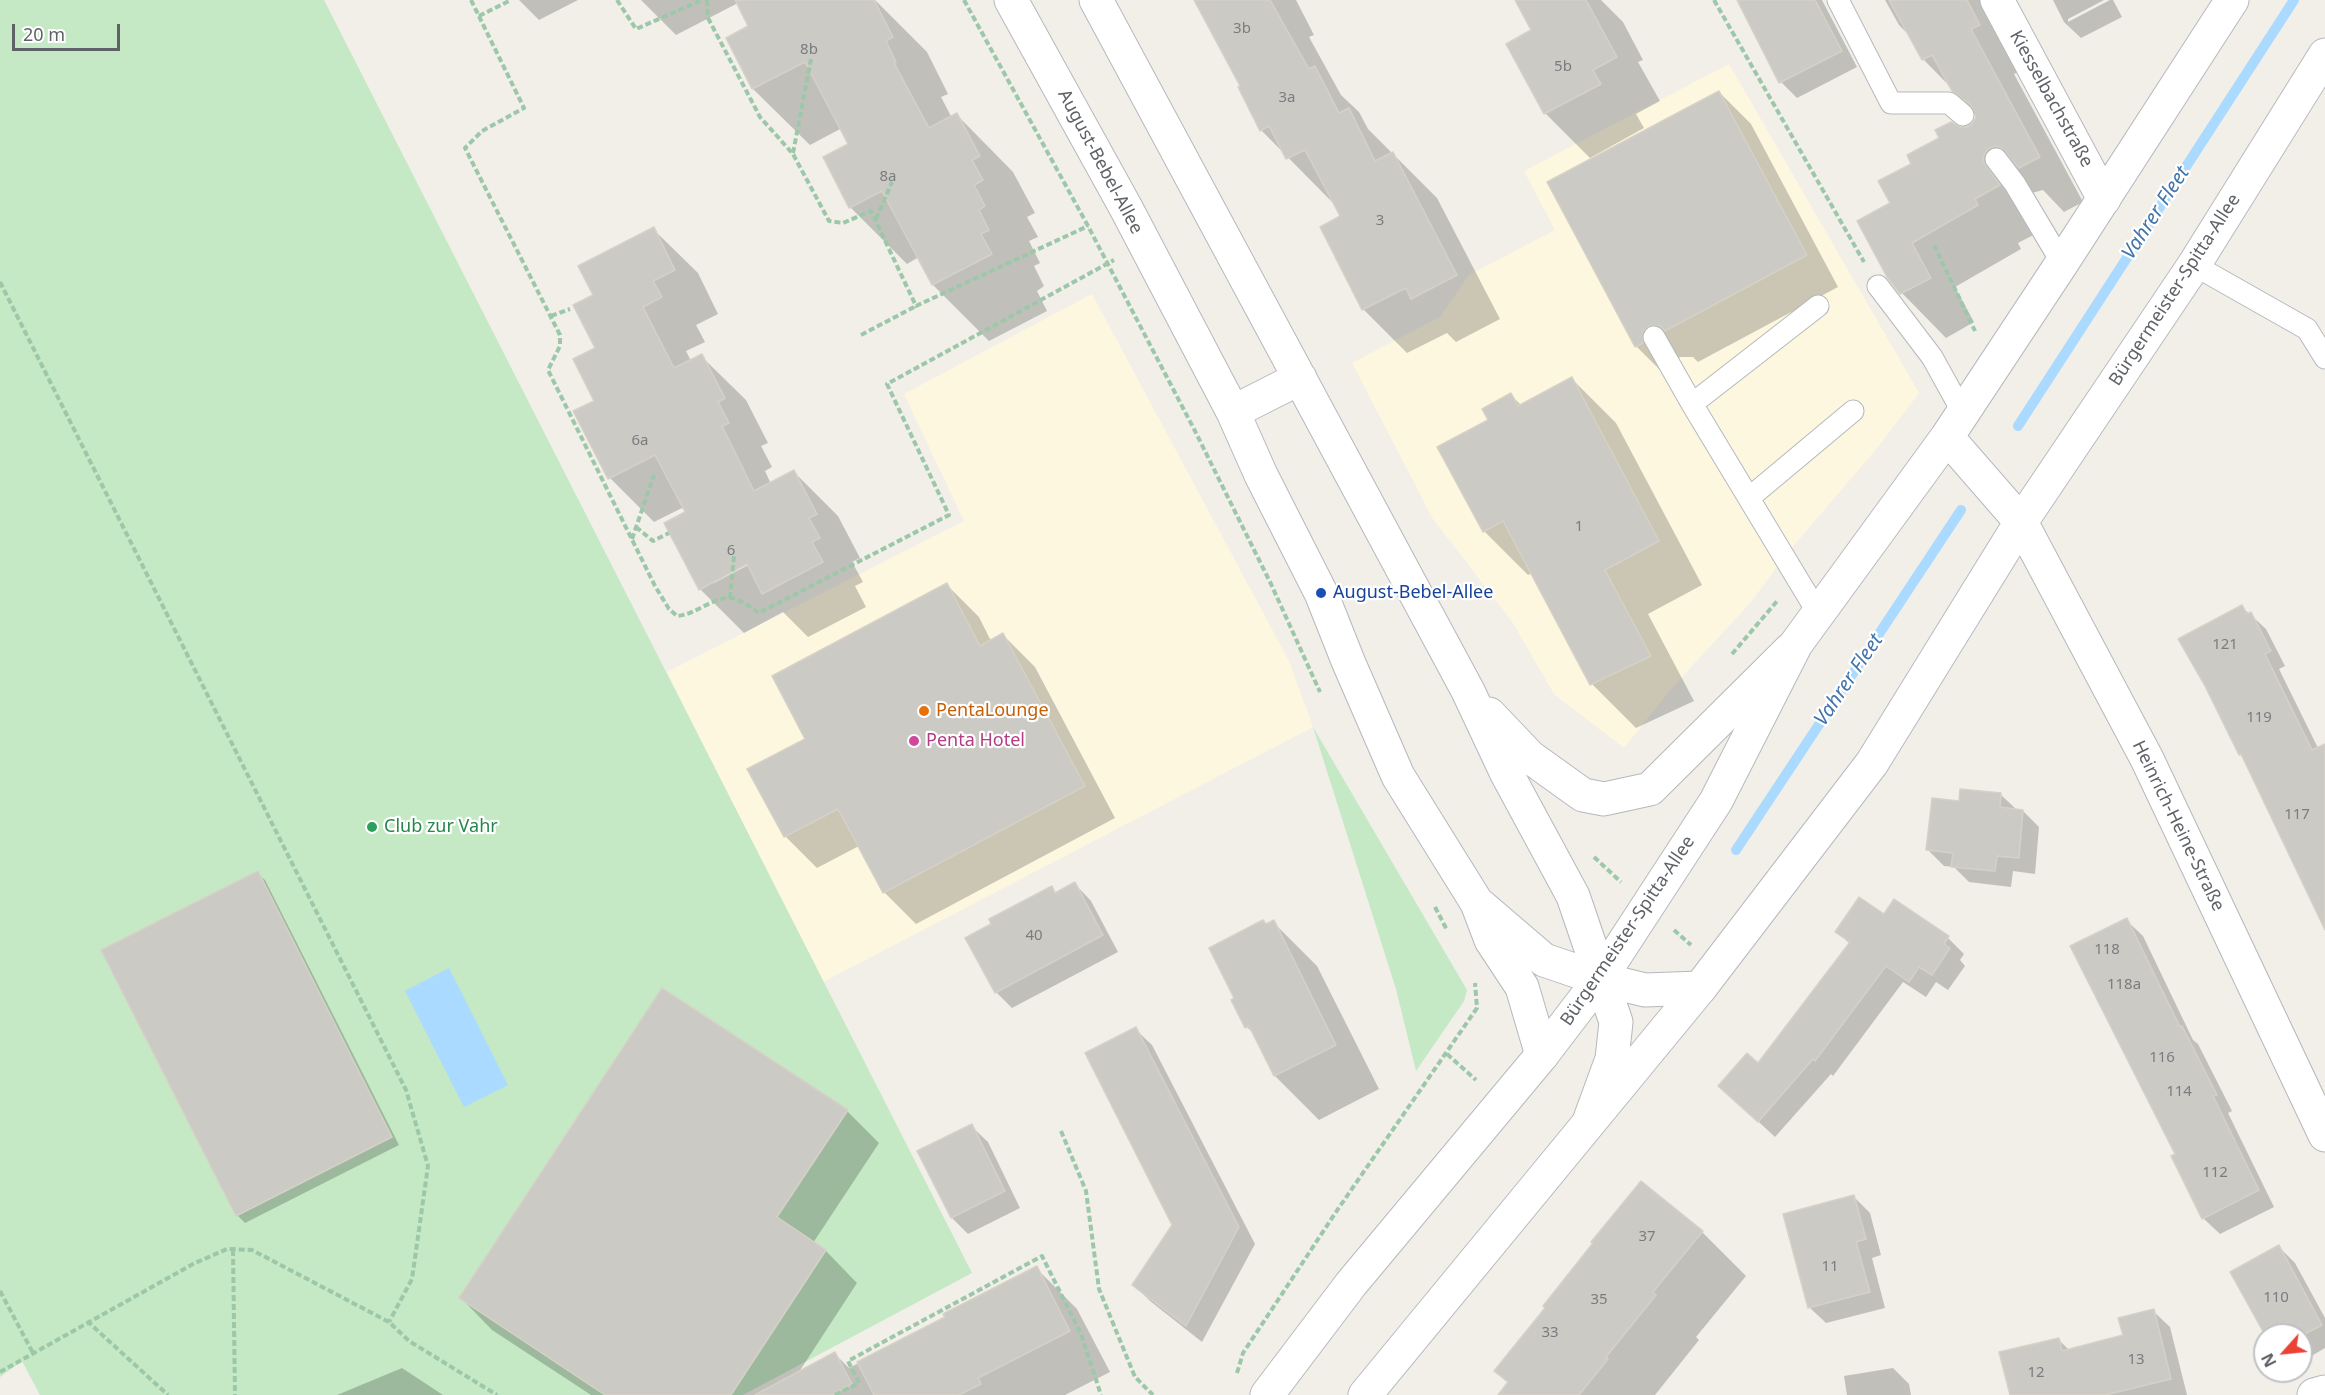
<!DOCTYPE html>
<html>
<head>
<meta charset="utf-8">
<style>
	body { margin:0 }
	#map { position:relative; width:2325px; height:1395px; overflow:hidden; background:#f1efe8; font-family:"Noto Sans",sans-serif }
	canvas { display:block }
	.north { position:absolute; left:2253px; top:1323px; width:60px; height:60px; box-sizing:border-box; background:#fff; border:2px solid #bfc1c3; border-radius:50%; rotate:243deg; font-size:16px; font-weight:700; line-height:24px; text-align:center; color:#5f6368 }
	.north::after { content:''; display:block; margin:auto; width:21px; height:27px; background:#ea4335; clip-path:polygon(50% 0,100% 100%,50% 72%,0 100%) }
	.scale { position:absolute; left:12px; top:24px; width:108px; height:27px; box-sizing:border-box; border:3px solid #5f6368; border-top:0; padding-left:8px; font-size:18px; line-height:21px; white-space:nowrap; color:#5f6368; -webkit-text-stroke:4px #fff; paint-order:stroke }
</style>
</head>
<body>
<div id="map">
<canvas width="2325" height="1395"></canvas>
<div class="north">N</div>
<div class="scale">20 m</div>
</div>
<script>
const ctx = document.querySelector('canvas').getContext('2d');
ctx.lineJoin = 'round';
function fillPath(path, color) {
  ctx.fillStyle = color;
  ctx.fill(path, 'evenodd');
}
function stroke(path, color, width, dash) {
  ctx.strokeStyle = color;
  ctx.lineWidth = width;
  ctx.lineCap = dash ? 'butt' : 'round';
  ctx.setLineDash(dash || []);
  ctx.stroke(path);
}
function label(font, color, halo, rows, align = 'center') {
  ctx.font = font + ' "Noto Sans",sans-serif';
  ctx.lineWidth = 4.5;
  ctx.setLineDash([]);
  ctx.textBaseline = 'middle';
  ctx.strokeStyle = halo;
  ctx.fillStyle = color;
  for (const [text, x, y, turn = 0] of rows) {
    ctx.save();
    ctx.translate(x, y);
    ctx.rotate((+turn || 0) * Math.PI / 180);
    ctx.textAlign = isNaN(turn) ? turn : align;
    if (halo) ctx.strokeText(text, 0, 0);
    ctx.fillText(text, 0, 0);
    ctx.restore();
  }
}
const commercial = new Path2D(`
	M1729,64l190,329 -41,54 -94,110 -33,45 -80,87 -47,59 -70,-54 -41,-71 -80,-104 -81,-156 88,-46 29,-42 86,-45 -31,-59z
	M1092,294l197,367 24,66 -490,255 -156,-310 297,-151 -60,-127z`);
const green = new Path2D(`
	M0,0h324l648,1273 -229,122h-703l-18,-34 -22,16z
	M1313,727l154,263 -3,11 -48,70 -20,-82z`);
const water = new Path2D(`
	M449,968l59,117 -44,22 -59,-116z`);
const shadow = new Path2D(`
	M519,0h59l-39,20z
	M641,0h234l52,52 21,42 -7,3 11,21 5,-3 56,57 22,41 -8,4 11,20 -9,4 11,22 -6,3 10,20 -7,5 10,20 -58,30 -56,-56 -14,-28 -12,7 -57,-57v-62l-8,-17 -32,17 -57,-56 -25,-50 22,-12 -12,-24 -62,32z
	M1196,0h100l18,35 -5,2 32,58 18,17 9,17 69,69 63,121 -44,23 -9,-9 -40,20 -44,-44 -21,-92 -8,-16 -2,1 -71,-72 -19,-43z
	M1517,0h84l22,22 20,38 -5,2 22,39 -24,13 8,14 -54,30 -44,-44 -38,-70 25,-13z
	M1738,0h84l35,67 -60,31 -16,-16z
	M1885,0h101l37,69 -9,5 69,128 -19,10 -21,-22 -11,3 11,37 -25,13 3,6 -66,38 19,35 -28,16 -44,-45 -14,-17 4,-73 21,-39 28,-25 20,-10 7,-1 6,-4 3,-10 -54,-55 -12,-22 -12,-12z
	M2053,0h51l-36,19v3l42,-22h3l9,17 -41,21 -17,-16z
	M1719,92l32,32 87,163 -140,75 -5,-5h-13l-6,6 -6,15 -32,-32z
	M653,229l45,44 20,41 -22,11 9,17 -19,9 5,10 10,-5 45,44 22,43 -7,3 11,21 -7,4 6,13 23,-12 44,44 22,42 -8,4 11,20 -8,4 11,21 -58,30 -25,-25 -39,21 -44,-44 -13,-76 -3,-6 -30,15 -44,-44 -35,-66 21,-11 -1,-105zM753,560l1,2 -40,21v-3z
	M1572,379l44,44 86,162 -54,29 46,87 -58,27 -44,-44 -59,-111 -5,2 -44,-44 6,-110 21,-26 11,11z
	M947,585l32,32 12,24 12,-6 32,32 80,151 -199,106 -32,-32 -25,-46 -42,22 -32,-32z
	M2242,607l24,22 19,37 -6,3 39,79 7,5v176l-80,-170 -4,-5 -35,-69z
	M2000,794l17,16 6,1 16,16 -4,47 -22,-3 -2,16 -42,-5 -15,-15 -10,-1 -16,-16z
	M257,873l8,7 134,265 -154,78 -8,-8z
	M1075,884l16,17 27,51 -106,56 -16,-16 -3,-67 59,-37 5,6z
	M1885,916l63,22 16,16 -4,6 5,6 -17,24 -12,-8 -10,15 -23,-15 -70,94 -2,-2 -56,63 -55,-51 39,-20 91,-122 -13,-12z
	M2126,920l17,16 50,104 5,4 34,67 -4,2 46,94 -54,27 -17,-16z
	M1273,922l44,44 62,123 -60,31 -44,-44 -20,-41 -8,-8 20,-102z
	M1135,1029l17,16 103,199 -53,98 -52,-41 -16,-16 40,-60z
	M847,1111l32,32 -66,100 13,8 31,32 -60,92 38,-21 14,14 98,-50 89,-50 41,41 33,63 -45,23h-474l-99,-65 -31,-32z
	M971,1126l17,16 32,66 -52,26 -16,-16z
	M1854,1197l16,16 11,42 -9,3 13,50 -59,15 -17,-16z
	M1702,1232l44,44 -50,61 3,3 -44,55h-155l9,-12 -13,-12z
	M2279,1247l16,16 30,55v30l-24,14v-27z
	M2153,1311l17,16 17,68h-176l47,-56 11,11 56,-14z
	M402,1368l41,27h-106z
	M1893,1368l16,16 2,11h-64l-3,-19z`);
const stream = new Path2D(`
	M2018,426l276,-426
	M1736,850l225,-340`);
const building = new Path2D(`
	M735,0h139l19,37 -7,4 10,21 -2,1 35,65 28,-15 23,43 -8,4 11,20 -9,5 11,21 -6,4 10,20 -8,4 11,20 -60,31 -50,-94 -33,17 -26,-51 25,-13 -43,-82 -53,27 -26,-51 22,-12z
	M1194,0h76l39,69 6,-3 24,47 10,-5 26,53 18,-9 64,123 -46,24 -5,-11 -44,22 -42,-83 20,-11 -35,-66 -19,9 -17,-33 -9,5 -22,-44 2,-1z
	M1515,0h71l31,57 -24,13 8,14 -57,30 -38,-70 25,-14z
	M1737,0h78l27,51 -63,32z
	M1889,0h78l13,25 -9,4 69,128 -21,11 -18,-20 -6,-2 -7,3 -4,6 -1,6 17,24 -25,14 3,6 -66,38 19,35 -31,16 -13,-17 -30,-56 33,-18 -12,-22 33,-17 -4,-9 32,-17 -4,-8 16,-8 9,5h7l5,-3 4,-7 -5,-12 -19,-14 -20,-36 -10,5z
	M1719,91l88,164 -142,76 -5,-5h-12l-5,5v12l-8,4 -88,-165z
	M654,227l21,43 -22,11 9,16 -19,10 31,61 28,-14 23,44 -7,4 11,21 -7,3 32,65 40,-21 23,44 -8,4 11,20 -8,4 11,20 -61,32 -15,-30 -48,26 -35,-67 21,-11 -30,-57 -47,24 -35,-68 21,-10 -21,-42 22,-11 -22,-43 20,-10 -15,-29z
	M1572,377l87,164 -54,29 46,86 -61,29 -87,-164 -20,11 -46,-85 51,-27 -6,-11 29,-16 7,13z
	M947,583l33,63 23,-13 82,153 -202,107 -45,-84 -54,28 -37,-68 58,-30 -33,-63z
	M2242,605l5,9 4,-2 20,39 -6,3 47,96 13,-6v186l-84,-176 -2,1 -34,-69 -27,-47z
	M1960,789l41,4 -1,14 23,3 -4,48 -22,-2 -2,15 -44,-4 2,-14 -27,-3 6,-52 27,3z
	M258,871l134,266 -156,79 -135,-266z
	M1075,882l28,53 -108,58 -30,-55 26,-14 -2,-5 63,-33 3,7z
	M1859,897l25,17 10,-15 55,37 -5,8 6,4 -18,27 -13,-8 -10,15 -23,-16 -71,95 -2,-2 -55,63 -40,-36 29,-33 11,10 92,-121 -15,-10z
	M2127,918l53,109 2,-1 35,69 -4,1 46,94 -57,29 -31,-63 4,-2 -105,-208z
	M1263,920l3,4 8,-4 62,125 -62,31 -25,-50 -4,2 -14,-28 3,-2 -25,-50z
	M662,988l186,122 -71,107 49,33 -95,145h-126l-146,-97z
	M1136,1027l103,200 -53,99 -54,-41 40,-60 -87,-172z
	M972,1124l33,67 -54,27 -34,-67z
	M1641,1181l62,50 -50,61 3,3 -50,62 2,2 -29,36h-81l10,-13 -14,-11 51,-63 -2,-2 50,-63 -2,-1z
	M1854,1195l12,44 -10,3 14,50 -62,16 -25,-94z
	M2279,1245l43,80 -21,11 -36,-1 -35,-63z
	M1037,1266l33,65 -92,47 3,6 -22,11h-85l-17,-33 88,-45 -2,-3z
	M2154,1309l17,70 -66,16h-95l-11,-43 60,-14 3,13 61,-16 -5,-17z
	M835,1352l17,32 -20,11h-77z`);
const path = new Path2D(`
	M471,0l53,108 -42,23 -17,17 95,187v11l-12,24 107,216 14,23 8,7c20,-1 42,-25 61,-16 7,3 15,9 21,13l190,-98 -62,-131 227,-124
	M617,0l19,29 66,-29
	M707,0l1,18 52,99 33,37 36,67 14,2 28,-12 45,95 172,-80
	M964,0l124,226 107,205 76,153 49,108
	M1714,0l150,262
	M479,16l32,-16
	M793,153l18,-94
	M876,219l16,-37
	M1934,245l41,86
	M0,282l406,808 22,76 -16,113 -23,43
	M551,316l19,-7
	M861,335l55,-29
	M636,527l17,14 16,-8
	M632,539l22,-64
	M730,598l4,-42
	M1732,654l46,-54
	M1594,857l27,25
	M1435,907l12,23
	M1674,930l17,15
	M1447,1054l29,26
	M1061,1131l25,60 13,98 36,88 18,18
	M233,1250l2,145
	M0,1291l33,62
	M87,1321l81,74
	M0,1372l193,-108 34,-15 25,1 137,72 20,19 88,54
	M1237,1373l6,-20 95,-144 139,-201 -2,-25
	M835,1395l24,-12 -11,-22 194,-105 39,78 20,61`);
const service = new Path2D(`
	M1838,0l53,103h58l14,12
	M1996,159l19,25 47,79
	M2194,265l113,64 18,29
	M1878,286l54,71 31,56
	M1654,337l38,67
	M1749,498l104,-87
	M1818,613l-126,-209 126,-98`);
const minor = new Path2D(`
	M1997,0l107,199
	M2021,522l126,237 178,376
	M2314,1395l11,-3`);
const tertiary = new Path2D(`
	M1011,0l115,208 107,204 28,63 60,118 27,68 50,115 79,127 14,37 31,47 20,68
	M1096,0l372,691 39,83 66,122 43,126 -4,37 -22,60
	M1233,412l67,-34
	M1489,714l41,43 53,38 21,4 46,-10 140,-139
	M1481,906l63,54 56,19 45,11 55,-2`);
const secondary = new Path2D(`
	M1947,437l74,85
	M1267,1395l84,-111 191,-229 58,-76 116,-178 80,-157 151,-207 115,-174 170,-263
	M1365,1395l335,-407 172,-225 149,-241 173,-257 131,-210`);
const markers = [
	[1321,593,6,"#1a4fb4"],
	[924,711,6,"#e8710a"],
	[914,741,6,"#d1479c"],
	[372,827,6,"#2e9e5b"]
];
const numberNames = [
	["3b",1242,29],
	["8b",809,50],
	["5b",1563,67],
	["3a",1287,98],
	["8a",888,177],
	["3",1380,221],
	["6a",640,441],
	["1",1579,527],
	["6",731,551],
	["121",2225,645],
	["119",2259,718],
	["117",2297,815],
	["40",1034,936],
	["118",2107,950],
	["118a",2124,985],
	["116",2162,1058],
	["114",2179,1092],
	["112",2215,1173],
	["37",1647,1237],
	["11",1830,1267],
	["110",2276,1298],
	["35",1599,1300],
	["33",1550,1333],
	["13",2136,1360],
	["12",2036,1373]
];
const streetNames = [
	["Kiesselbachstraße",2051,99,61],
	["August-Bebel-Allee",1100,162,62],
	["Bürgermeister-Spitta-Allee",2175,290,-57],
	["Heinrich-Heine-Straße",2178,826,64],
	["Bürgermeister-Spitta-Allee",1628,931,-56]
];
const transitNames = [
	["August-Bebel-Allee",1333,593]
];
const foodNames = [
	["PentaLounge",936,711]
];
const hotelNames = [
	["Penta Hotel",926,741]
];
const leisureNames = [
	["Club zur Vahr",384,827]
];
const waterNames = [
	["Vahrer Fleet",2156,213,-57],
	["Vahrer Fleet",1849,680,-56]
];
fillPath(commercial, '#fef7e0');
fillPath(green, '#c5e8c5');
fillPath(water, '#aadaff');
fillPath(shadow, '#0003');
stroke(stream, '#aadaff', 10);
fillPath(building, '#cccac5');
stroke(building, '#d6d1c6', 1.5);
stroke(service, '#b5b8bc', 23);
stroke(minor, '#b5b8bc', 35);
stroke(tertiary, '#b5b8bc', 35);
stroke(secondary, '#b6babf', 35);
stroke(path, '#9cc7a9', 4, [6, 3]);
stroke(service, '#fff', 21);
stroke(minor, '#fff', 33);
stroke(tertiary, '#fff', 33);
stroke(secondary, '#fff', 33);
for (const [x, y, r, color] of markers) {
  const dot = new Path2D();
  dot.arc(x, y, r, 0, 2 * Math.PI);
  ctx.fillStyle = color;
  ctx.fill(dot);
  stroke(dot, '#fff', 2);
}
label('15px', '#7a7d7f', null, numberNames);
label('18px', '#5f6368', '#fff', streetNames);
label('18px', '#164399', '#fff', transitNames, 'left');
label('18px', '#c56008', '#fff', foodNames, 'left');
label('18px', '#b23c85', '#fff', hotelNames, 'left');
label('18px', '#27864d', '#fff', leisureNames, 'left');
label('italic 20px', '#4174aa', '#fff', waterNames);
</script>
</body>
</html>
